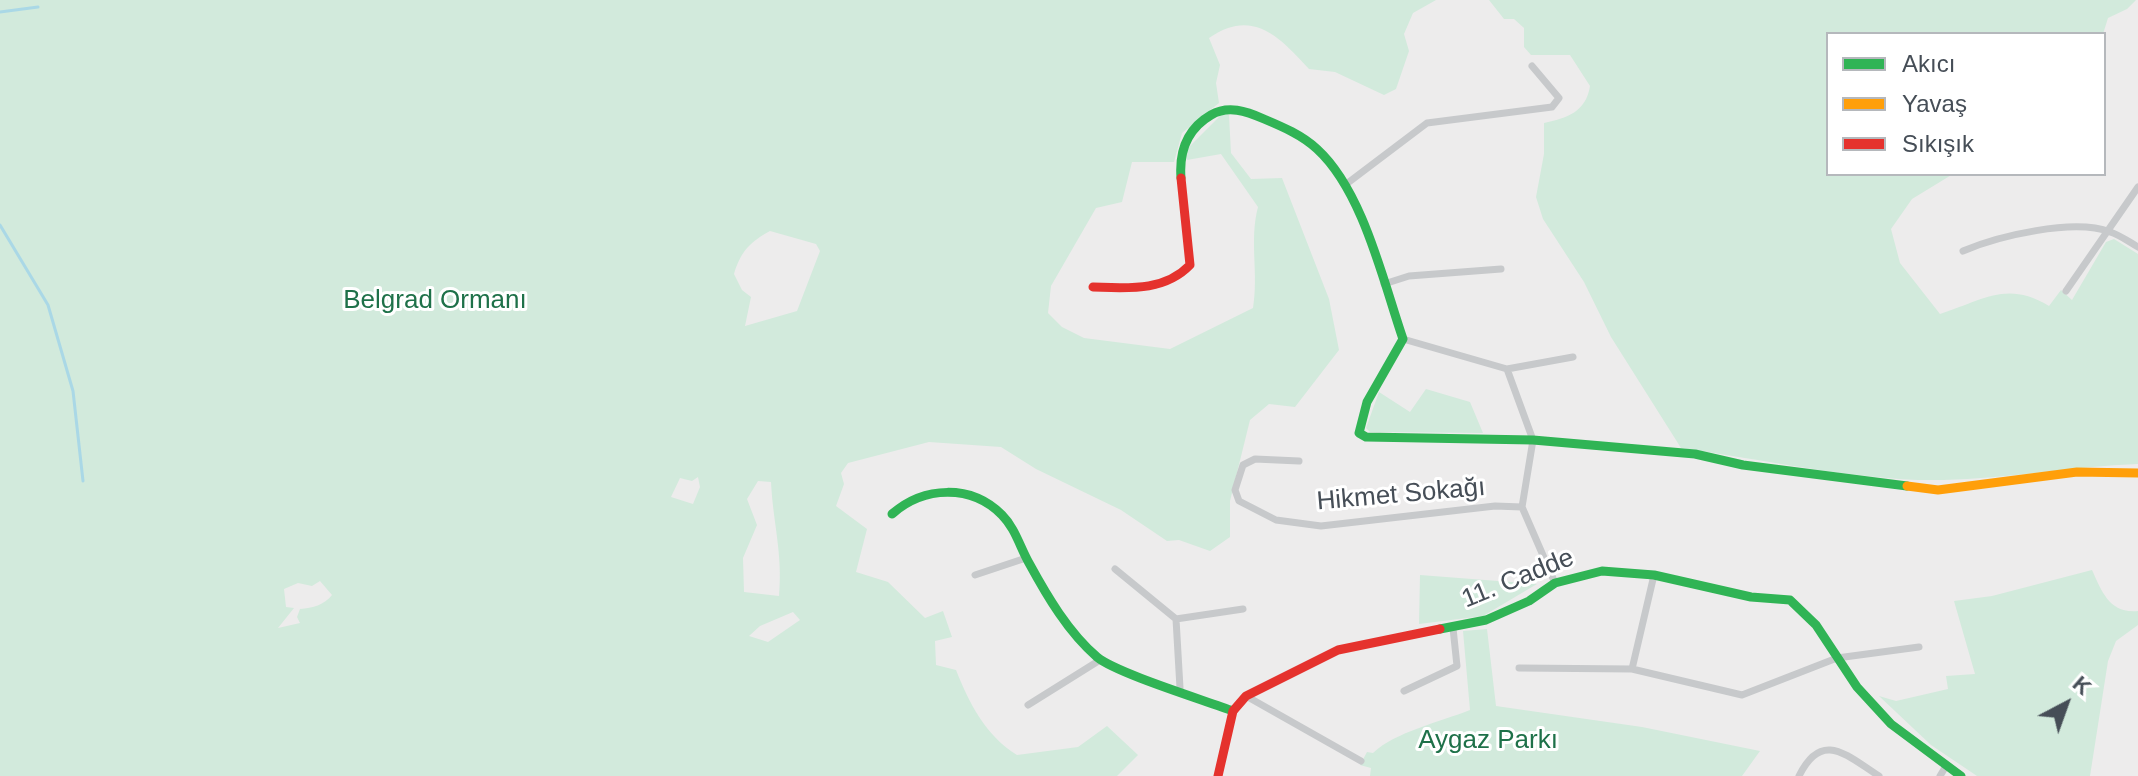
<!DOCTYPE html>
<html>
<head>
<meta charset="utf-8">
<style>
	body { margin:0 }
	#map { position:relative; width:2138px; height:776px; overflow:hidden; background:#edecec; font-family:Helvetica,sans-serif }
	canvas { display:block }
	.legend { position:absolute; left:1826px; top:32px; width:280px; height:144px; box-sizing:border-box; background:#fff; border:2px solid #b5b8bc; margin:0; padding:10px 14px; list-style:none; font-size:24px; color:#464e57 }
	.legend li { display:flex; align-items:center; gap:16px; height:40px }
	.legend b { width:40px; border:2px solid #b5b8bc }
	.north { position:absolute; left:2026px; top:664px; width:80px; height:80px; -webkit-text-stroke:6px #fff; paint-order:stroke; rotate:41deg; font-size:22px; font-weight:700; line-height:32px; text-align:center; color:#464e57 }
	.north::after { content:''; display:block; margin:auto; width:28px; height:36px; background:#464e57; clip-path:polygon(50% 0,100% 100%,50% 72%,0 100%) }
</style>
</head>
<body>
<div id="map">
<canvas width="2138" height="776"></canvas>
<ul class="legend">
<li><b style="height:10px;background:#30b455"></b>Akıcı</li>
<li><b style="height:10px;background:#ff9f0a"></b>Yavaş</li>
<li><b style="height:10px;background:#e5322d"></b>Sıkışık</li>
</ul>
<div class="north">K</div>
</div>
<script>
const ctx = document.querySelector('canvas').getContext('2d');
ctx.lineJoin = 'round';
function fillPath(path, color) {
  ctx.fillStyle = color;
  ctx.fill(path, 'evenodd');
}
function stroke(path, color, width, dash) {
  ctx.strokeStyle = color;
  ctx.lineWidth = width;
  ctx.lineCap = dash ? 'butt' : 'round';
  ctx.setLineDash(dash || []);
  ctx.stroke(path);
}
function label(font, color, halo, rows, align = 'center') {
  ctx.font = font + ' Helvetica,sans-serif';
  ctx.lineWidth = 6;
  ctx.setLineDash([]);
  ctx.textBaseline = 'middle';
  ctx.strokeStyle = halo;
  ctx.fillStyle = color;
  for (const [text, x, y, turn = 0] of rows) {
    ctx.save();
    ctx.translate(x, y);
    ctx.rotate((+turn || 0) * Math.PI / 180);
    ctx.textAlign = isNaN(turn) ? turn : align;
    if (halo) ctx.strokeText(text, 0, 0);
    ctx.fillText(text, 0, 0);
    ctx.restore();
  }
}
const green = new Path2D(`
	M0,0h1436l-23,13 -9,21 5,17 -13,38 -12,6 -49,-23 -26,-3c-30,-33 -57,-61 -100,-31l11,27 -4,18 3,20 -37,30 -8,29h-42l-10,40 -26,6 -45,78 -3,27 14,14 22,11 86,11 83,-41c6,-35 -4,-67 5,-101l-37,-53 -34,6v-11l37,-37 5,3 2,38 20,26 31,-1 47,121 10,51 -44,57 -26,-3 -19,16 -20,81v36l-20,14 -31,-11 -12,1 -46,-31 -85,-41 -35,-22 -72,-5 -81,21 -7,10 3,11 -8,22 31,23 -11,43 32,10 37,36 18,-7 9,26 -17,4 1,24 20,5c13,33 30,66 61,85l61,-8 29,-21 31,29 -21,21h-1117zM770,231l46,13 4,7 -23,60 -52,15 6,-29 -9,-7 -8,-16c7,-23 16,-32 36,-43zM698,477l2,10 -7,17 -22,-7 9,-19 12,3zM758,481l13,1c2,41 12,72 8,114l-35,-4 -1,-34 14,-33 -10,-26zM320,581l12,14c-8,10 -19,13 -32,14l-3,8 3,6 -22,5 16,-20 -8,-1 -2,-18 14,-6 14,3zM793,612l7,8 -32,22 -19,-6 11,-10z
	M1489,0h647l-9,9 -19,9 -5,16h-275v140h125l-41,25 -21,30 9,34 40,51c42,-13 66,-34 109,-8l12,-16 11,10 34,-58 8,-3 24,15v210c-65,2 -130,15 -195,16 -80,2 -182,-21 -262,-32l-70,-111 -27,-55 -41,-63 -7,-22 8,-43v-31c23,-5 42,-11 46,-37l-20,-31h-39l-7,-8v-19l-10,-9h-10z
	M1426,389l44,13 13,31 -113,-1 -4,-4 13,-36 31,20z
	M2092,570c10,22 18,44 46,41v14l-22,16 -8,20 -18,115h-113l-46,-31 -52,-49 17,5 52,-12 -2,-13 29,-2 -21,-73 38,-5z
	M1420,575l117,9 -54,32 -64,8z
	M1487,629l9,77 146,21 118,24 -18,25h-372l1,-8 -11,-3 7,-13 6,1c22,-21 67,-31 97,-43l-7,-79z`);
const stream = new Path2D(`
	M0,12l38,-5
	M0,225l48,80 25,86 10,90`);
const street = new Path2D(`
	M1345,185l82,-62 125,-16 7,-9 -27,-32
	M1963,251c35,-15 111,-33 147,-19 10,3 19,10 28,15
	M1384,284l25,-8 92,-7
	M2066,291l72,-104
	M1403,339l104,30 66,-12
	M1507,369l26,71 -11,67 33,76
	M1299,461l-44,-2 -12,6 -8,25 4,11 37,19 45,6 174,-20 27,1
	M1115,569l61,50
	M975,575l51,-17
	M1519,668l113,1 110,26 95,-37 82,-11
	M1632,669l22,-94
	M1180,688l-4,-69 67,-10
	M1404,691l53,-25 -4,-38
	M1246,696l115,65
	M1028,705l72,-45
	M1799,776c23,-47 48,-20 80,0
	M1940,776l6,-10`);
const fast = new Path2D(`
	M1181,178c-2,-26 6,-49 30,-63 17,-10 35,-4 53,4 19,8 38,16 53,30 46,42 66,132 86,190l-36,63 -8,31 7,4 167,3 162,14 48,11 164,21
	M892,514c32,-28 79,-30 110,1 13,13 18,32 27,48 18,33 39,69 68,94 19,16 107,43 136,54
	M1440,629l46,-9 43,-19 26,-18 47,-12 52,4 97,22 39,3 26,25 41,62 34,37 70,52`);
const slow = new Path2D(`
	M1907,486l31,4 139,-18 61,1`);
const jam = new Path2D(`
	M1093,287c34,1 71,5 97,-22l-9,-87
	M1218,776l15,-65 13,-15 92,-46 102,-21`);
const parkNames = [
	["Belgrad Ormanı",435,301],
	["Aygaz Parkı",1488,741]
];
const streetNames = [
	["Hikmet Sokağı",1401,495,-5],
	["11. Cadde",1518,579,-22]
];
fillPath(green, '#d2eadc');
stroke(stream, '#aad8e6', 3);
stroke(street, '#c7c9cb', 7);
stroke(fast, '#30b455', 9);
stroke(slow, '#ff9f0a', 9);
stroke(jam, '#e5322d', 9);
label('26px', '#1e7149', '#fff', parkNames);
label('26px', '#464e57', '#fff', streetNames);
</script>
</body>
</html>
